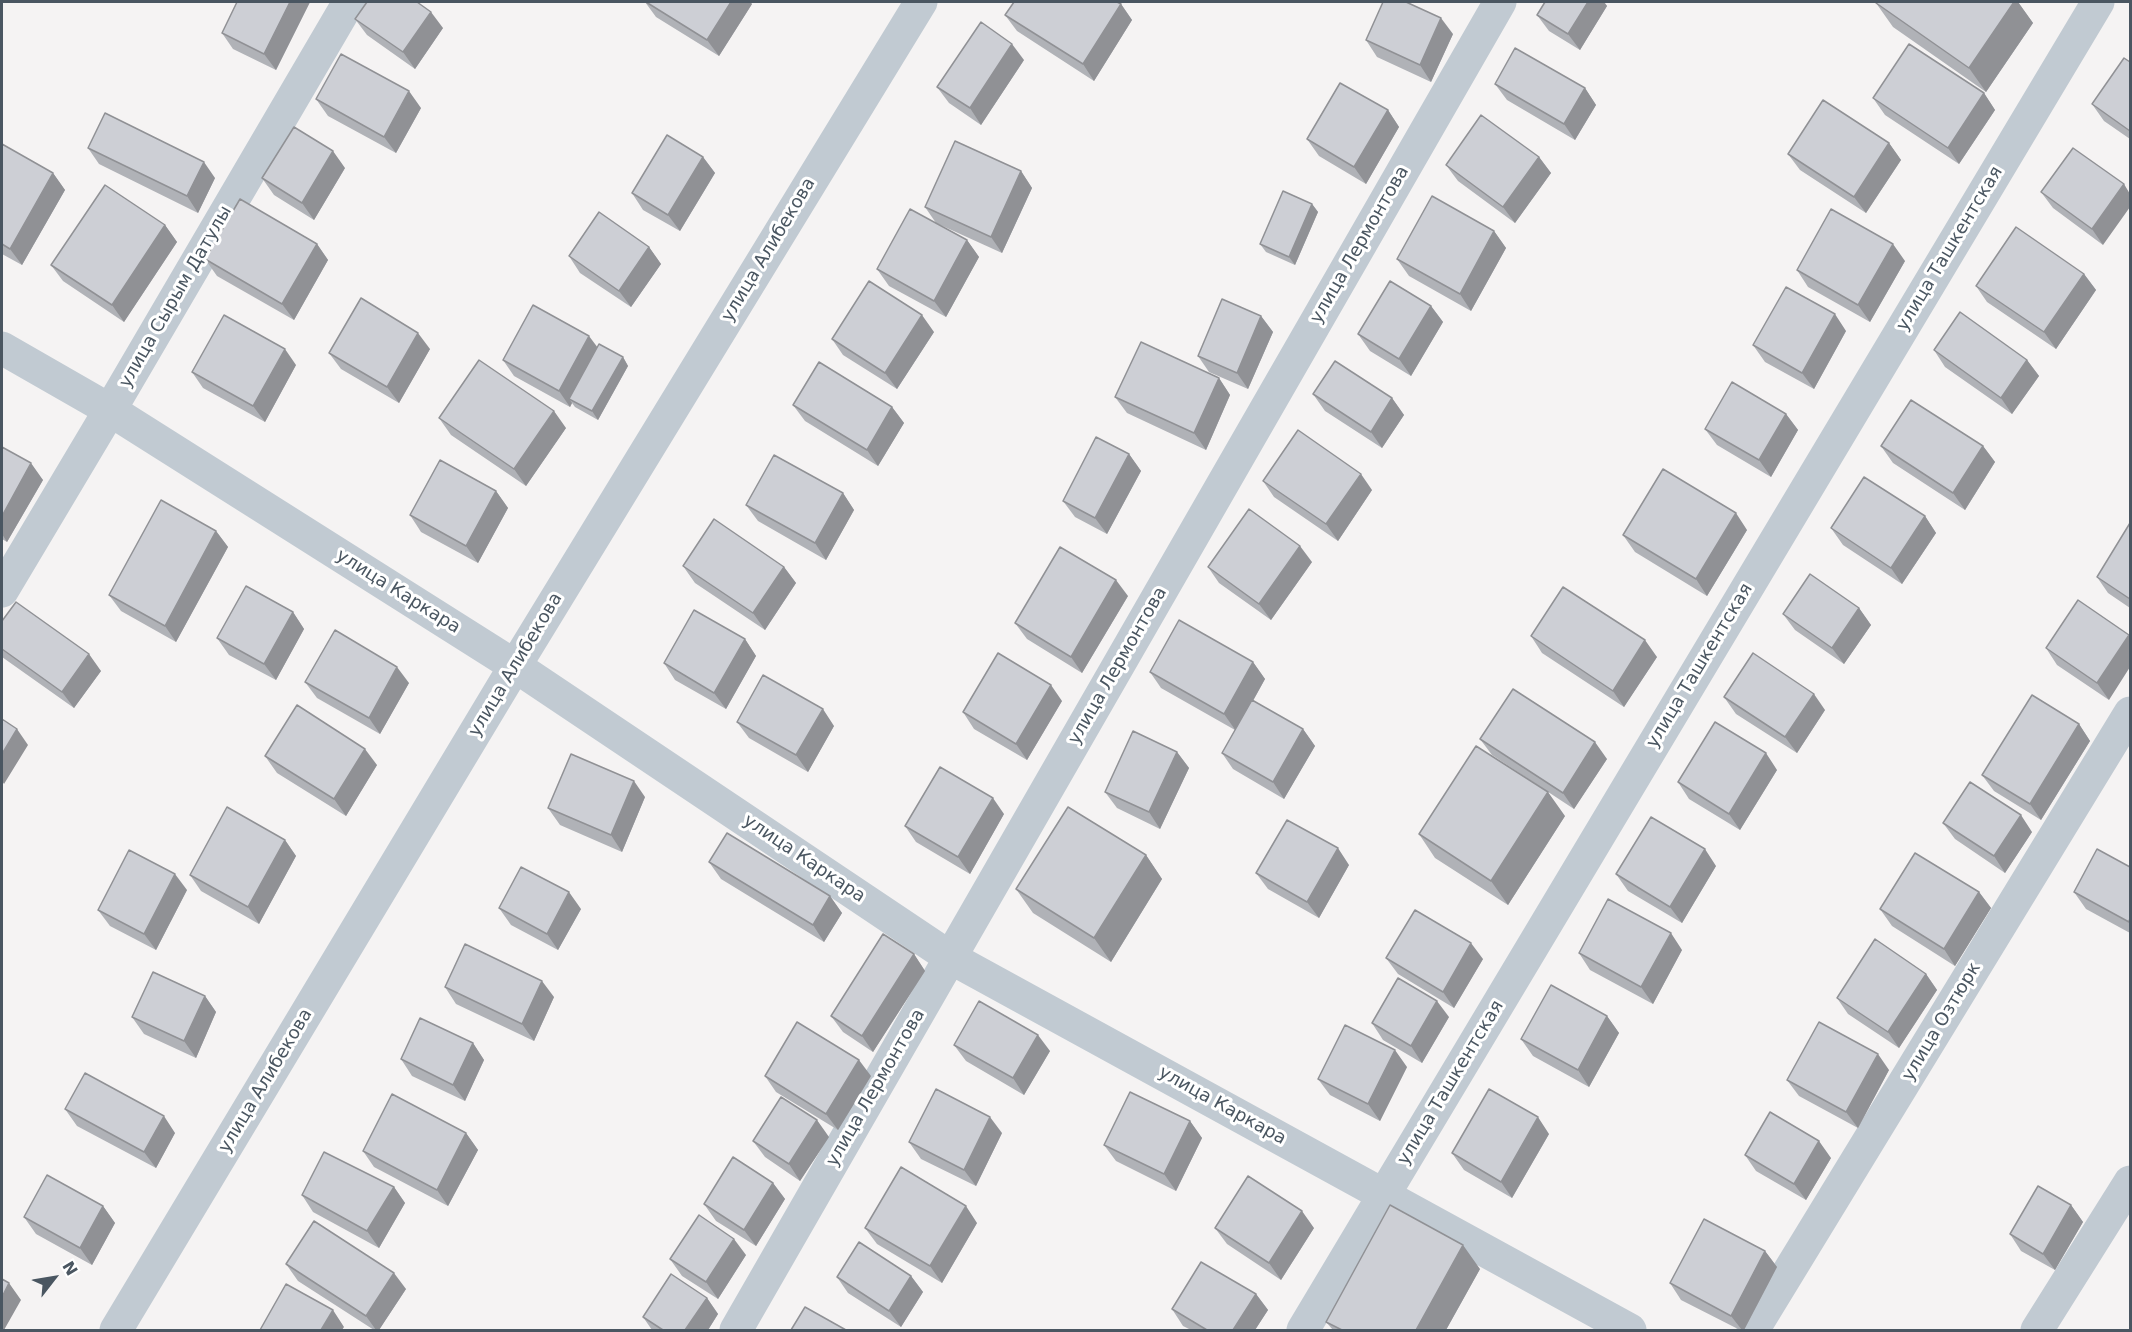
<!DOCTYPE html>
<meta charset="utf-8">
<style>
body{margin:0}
#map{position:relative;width:2132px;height:1332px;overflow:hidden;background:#f5f3f3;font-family:"DejaVu Sans",sans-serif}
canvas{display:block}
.frame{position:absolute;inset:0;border:3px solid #4a5661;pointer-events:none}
.north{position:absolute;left:24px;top:1248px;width:60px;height:60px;-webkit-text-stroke:4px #fff;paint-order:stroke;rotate:59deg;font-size:16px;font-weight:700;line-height:24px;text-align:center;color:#4a5661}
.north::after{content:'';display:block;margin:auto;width:21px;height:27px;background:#4a5661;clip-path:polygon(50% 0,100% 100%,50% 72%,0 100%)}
</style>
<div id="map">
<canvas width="2132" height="1332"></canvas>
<div class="frame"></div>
<div class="north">N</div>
</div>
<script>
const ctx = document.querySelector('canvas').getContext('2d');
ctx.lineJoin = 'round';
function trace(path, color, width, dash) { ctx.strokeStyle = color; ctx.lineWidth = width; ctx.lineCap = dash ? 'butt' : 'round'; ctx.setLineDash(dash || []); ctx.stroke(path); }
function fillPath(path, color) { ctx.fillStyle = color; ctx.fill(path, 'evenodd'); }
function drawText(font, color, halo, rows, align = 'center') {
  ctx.font = font + ' "DejaVu Sans",sans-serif'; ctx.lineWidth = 6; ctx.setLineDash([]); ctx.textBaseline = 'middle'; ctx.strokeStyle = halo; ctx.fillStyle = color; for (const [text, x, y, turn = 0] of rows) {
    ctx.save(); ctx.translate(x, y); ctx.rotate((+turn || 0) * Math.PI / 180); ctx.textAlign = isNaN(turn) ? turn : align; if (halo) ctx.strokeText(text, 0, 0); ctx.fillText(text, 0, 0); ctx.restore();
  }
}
trace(new Path2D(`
 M2,348L110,410L515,666L951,958L1630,1330
 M2,591L110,410L349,2
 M116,1330L515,666L921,2
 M736,1330L1500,2
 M1303,1330L2098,2
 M1753,1330L2130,713
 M2037,1330L2130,1182`), '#c1cad2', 33);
fillPath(new Path2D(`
 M237,2H310L276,70L233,49L222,33Z
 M645,2H750L752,4L719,56L656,17Z
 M1545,2H1604L1607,6L1580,50L1549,31L1537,15Z
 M1877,2H2018L2033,23L1986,92L1893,27L1876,3Z
 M1121,4L1132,20L1094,81L1017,31L1005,15Z
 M355,19L443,28L415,69L367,35Z
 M1453,34L1431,82L1377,57L1366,40Z
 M1024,60L981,125L949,103L937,87Z
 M2130,62V139L2104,121L2092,104Z
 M1495,84L1585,88L1596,105L1575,140L1507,100Z
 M1984,93L1995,110L1959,164L1885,115L1873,98Z
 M316,99L421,108L396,153L328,116Z
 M1388,110L1399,127L1366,184L1319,156L1307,139Z
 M1889,143L1901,160L1866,213L1800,170L1788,154Z
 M2,144L53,173L65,190L22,265L2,254Z
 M88,148L215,178L198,213L99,164Z
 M2073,148L2103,245L2053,208L2041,192Z
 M703,157L715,173L680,231L643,210L632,193Z
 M1539,157L1551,173L1515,223L1458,181L1446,165Z
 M345,168L314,220L274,195L262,178Z
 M1021,171L1032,188L1002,253L936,223L925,207Z
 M1312,204L1318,212L1295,265L1266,252L1260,244Z
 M165,225L177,242L124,322L63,281L51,265Z
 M1494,231L1506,248L1471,311L1409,276L1397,259Z
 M967,240L979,257L946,317L889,286L877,269Z
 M317,244L328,260L294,320L217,276L205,259Z
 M649,247L661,264L631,307L580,273L569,256Z
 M1905,261L1870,322L1808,287L1797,270Z
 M2084,274L2096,290L2056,349L1987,302L1976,286Z
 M1431,306L1443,322L1411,376L1370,351L1358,334Z
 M1261,316L1273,332L1248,389L1209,372L1198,356Z
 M1846,331L1814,389L1765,362L1753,345Z
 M934,332L897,389L843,355L832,339Z
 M597,347L623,357L628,366L598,420L575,407L572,403L570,407L514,376L503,360Z
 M430,349L399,403L341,369L329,353Z
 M1934,350L2027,360L2039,376L2012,414L1945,367Z
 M296,365L265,422L203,388L192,372Z
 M1219,378L1230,395L1206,450L1127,413L1115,397Z
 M1313,394L1392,398L1404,415L1382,448L1325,411Z
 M793,405L892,407L904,423L878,466L805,421Z
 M1786,414L1798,430L1771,477L1717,445L1705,429Z
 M439,418L566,428L526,486L451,435Z
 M1881,446H1983L1995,462L1965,510L1893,463Z
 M2,447L43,480L7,542L2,539Z
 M1129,454L1141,471L1107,534L1075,517L1063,501Z
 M1263,481L1372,490L1338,541L1274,497Z
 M496,491L508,508L478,563L421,532L410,515Z
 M843,493L854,510L826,560L758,521L746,505Z
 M1925,516L1936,533L1902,584L1843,545L1831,528Z
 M2130,523V608L2108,593L2097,577Z
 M1747,530L1707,596L1635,552L1623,535Z
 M216,531L228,547L176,642L121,611L109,595Z
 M1312,562L1271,620L1219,583L1208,567Z
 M683,566L784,567L796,583L765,630L695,583Z
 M1128,596L1082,673L1027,639L1015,623Z
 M2078,600L2109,700L2057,665L2046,648Z
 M1859,608L1871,625L1844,664L1795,630L1783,614Z
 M293,612L304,629L276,680L229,655L217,638Z
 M2,621L101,671L74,708L2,657Z
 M1531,636L1657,657L1624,707L1542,653Z
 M745,639L756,656L726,709L675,680L664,663Z
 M1253,662L1265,679L1253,701L1303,729L1315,746L1284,799L1233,769L1222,753L1235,730L1161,688L1150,672Z
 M305,682L409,683L380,734L317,698Z
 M1724,697L1825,710L1797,753L1736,714Z
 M1062,701L1027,760L974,729L963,712Z
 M737,722L834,726L808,772L749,738Z
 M2079,724L2090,741L2041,820L1994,791L1982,775Z
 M1480,739L1607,759L1574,809L1492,755Z
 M1177,752L1189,768L1160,829L1117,808L1105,792Z
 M265,756L377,765L346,816L277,773Z
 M1777,770L1740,830L1689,799L1678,782Z
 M645,797L622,852L560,825L548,808Z
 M1004,814L970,874L916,842L905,826Z
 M1565,816L1508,905L1435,858L1419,834Z
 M1943,823L2032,832L2005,873L1955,839Z
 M285,840L296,856L259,924L201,891L190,875Z
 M1146,855L1162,879L1111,962L1033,913L1016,889Z
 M709,862L830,896L842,913L824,942L721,879Z
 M1349,865L1319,918L1268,889L1256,873Z
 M1716,866L1682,923L1628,891L1616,874Z
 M2130,867V933L2086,909L2074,892Z
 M187,890L156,950L110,926L98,910Z
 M1979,892L1991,908L1955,966L1892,926L1880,909Z
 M499,908L581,909L558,950L511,925Z
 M1682,950L1653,1004L1590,970L1579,953Z
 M914,954L925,971L873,1052L843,1032L831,1016Z
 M1386,958L1483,959L1454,1008L1398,974Z
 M1926,974L1937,990L1899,1048L1848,1014L1837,998Z
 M445,987L554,997L534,1041L456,1004Z
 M205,996L216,1012L196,1058L144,1034L132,1017Z
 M1607,1016L1619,1033L1589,1087L1533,1056L1521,1039Z
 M1449,1017L1422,1063L1383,1040L1372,1023Z
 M473,1043L484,1060L465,1101L412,1076L401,1059Z
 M954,1045L1050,1051L1024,1095L966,1061Z
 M1407,1067L1380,1121L1330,1095L1318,1079Z
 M1889,1070L1858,1128L1799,1096L1787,1080Z
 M765,1076H871L838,1130L776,1092Z
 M65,1109L175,1133L156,1168L77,1126Z
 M1190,1121L1202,1138L1176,1191L1116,1161L1104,1145Z
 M466,1133L478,1150L448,1206L374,1167L363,1151Z
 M1002,1133L976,1186L921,1159L909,1142Z
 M1549,1134L1512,1198L1464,1170L1452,1153Z
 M829,1137L800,1181L765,1157L753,1141Z
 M1745,1155L1831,1158L1806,1200L1756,1171Z
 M773,1183L785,1199L756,1246L716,1221L704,1204Z
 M394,1187L405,1203L379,1248L313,1212L302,1195Z
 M2071,1205L2083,1222L2055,1270L2021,1251L2010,1234Z
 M103,1206L115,1223L92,1265L36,1234L24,1217Z
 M977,1223L942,1283L877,1244L865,1228Z
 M1215,1228H1314L1281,1280L1227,1244Z
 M1765,1251L1777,1267L1744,1330H1740L1681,1300L1670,1283Z
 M746,1255L718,1299L682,1276L670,1259Z
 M286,1264L406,1289L379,1330H374L298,1281Z
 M1480,1269L1446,1330H1333L1326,1322Z
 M911,1276L923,1292L901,1327L848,1293L837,1277Z
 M1256,1294L1268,1310L1255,1330H1191L1183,1326L1172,1309Z
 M707,1298L718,1314L708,1330H652L643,1317Z`), '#b0b2b7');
fillPath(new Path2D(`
 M290,2H310L276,70L264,54Z
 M731,2H750L752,4L719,56L707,40Z
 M1588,2H1604L1607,6L1580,50L1568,34Z
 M2014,2H2018L2033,23L1986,92L1969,68Z
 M1121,4L1132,20L1094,81L1083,64Z
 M431,12L443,28L415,69L403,52Z
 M1441,18L1453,34L1431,82L1420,65Z
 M1012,44L1024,60L981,125L970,108Z
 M1585,88L1596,105L1575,140L1564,124Z
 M409,91L421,108L396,153L384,137Z
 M1984,93L1995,110L1959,164L1948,148Z
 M1388,110L1399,127L1366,184L1354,167Z
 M1889,143L1901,160L1866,213L1854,197Z
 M333,151L345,168L314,220L302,203Z
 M703,157L715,173L680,231L668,215Z
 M1539,157L1551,173L1515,223L1503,207Z
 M204,162L215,178L198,213L187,196Z
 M1021,171L1032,188L1002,253L991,237Z
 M53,173L65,190L22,265L10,249Z
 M2124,184L2130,194V207L2103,245L2092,229Z
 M1312,204L1318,212L1295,265L1289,257Z
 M165,225L177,242L124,322L112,305Z
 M1494,231L1506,248L1471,311L1460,294Z
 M967,240L979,257L946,317L934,301Z
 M317,244L328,260L294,320L282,304Z
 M1893,244L1905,261L1870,322L1858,305Z
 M649,247L661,264L631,307L619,291Z
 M2084,274L2096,290L2056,349L2044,332Z
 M1431,306L1443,322L1411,376L1399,359Z
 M1835,314L1846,331L1814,389L1802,373Z
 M922,315L934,332L897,389L885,373Z
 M1261,316L1273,332L1248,389L1237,373Z
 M418,333L430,349L399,403L387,387Z
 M589,336L601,352L569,399L572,403L570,407L559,391Z
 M285,349L296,365L265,422L253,406Z
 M623,357L628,366L598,420L592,411Z
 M2027,360L2039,376L2012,414L2001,398Z
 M1219,378L1230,395L1206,450L1194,433Z
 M1392,398L1404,415L1382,448L1371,432Z
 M892,407L904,423L878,466L867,450Z
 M554,411L566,428L526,486L514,469Z
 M1786,414L1798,430L1771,477L1759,460Z
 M1983,446L1995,462L1965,510L1953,493Z
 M1129,454L1141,471L1107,534L1095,518Z
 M31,463L43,480L7,542L2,534V516Z
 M1361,474L1372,490L1338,541L1326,524Z
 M496,491L508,508L478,563L466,546Z
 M843,493L854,510L826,560L815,543Z
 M1736,513L1747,530L1707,596L1696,579Z
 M1925,516L1936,533L1902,584L1891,568Z
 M216,531L228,547L176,642L165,626Z
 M1300,546L1312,562L1271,620L1259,604Z
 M784,567L796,583L765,630L753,613Z
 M1116,580L1128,596L1082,673L1071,657Z
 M1859,608L1871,625L1844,664L1832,648Z
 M293,612L304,629L276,680L264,664Z
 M2129,635L2130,637V667L2109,700L2097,683Z
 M745,639L756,656L726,709L714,693Z
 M1645,640L1657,657L1624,707L1613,691Z
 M89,654L101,671L74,708L62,692Z
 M1253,662L1265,679L1236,731L1224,714Z
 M397,667L409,683L380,734L369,718Z
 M1051,685L1062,701L1027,760L1016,744Z
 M1814,694L1825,710L1797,753L1785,737Z
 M823,709L834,726L808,772L796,755Z
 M2079,724L2090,741L2041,820L2030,804Z
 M17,729L28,745L4,784L2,781V754Z
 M1303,729L1315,746L1284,799L1273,782Z
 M1595,742L1607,759L1574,809L1563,793Z
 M365,749L377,765L346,816L334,799Z
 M1177,752L1189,768L1160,829L1149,812Z
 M1766,753L1777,770L1740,830L1729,814Z
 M634,781L645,797L622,852L611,835Z
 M1548,792L1565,816L1508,905L1491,881Z
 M993,798L1004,814L970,874L958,857Z
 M2021,815L2032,832L2005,873L1994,856Z
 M285,840L296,856L259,924L248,907Z
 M1338,848L1349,865L1319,918L1307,902Z
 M1705,849L1716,866L1682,923L1670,907Z
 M1146,855L1162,879L1111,962L1094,938Z
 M175,874L187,890L156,950L144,934Z
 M569,892L581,909L558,950L547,934Z
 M1979,892L1991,908L1955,966L1944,949Z
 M830,896L842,913L824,942L813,925Z
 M1671,933L1682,950L1653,1004L1641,987Z
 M1471,943L1483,959L1454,1008L1443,992Z
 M914,954L925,971L873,1052L862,1036Z
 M1926,974L1937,990L1899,1048L1888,1032Z
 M542,981L554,997L534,1041L522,1024Z
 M205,996L216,1012L196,1058L184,1041Z
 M1437,1001L1449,1017L1422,1063L1411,1046Z
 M1607,1016L1619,1033L1589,1087L1578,1070Z
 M1038,1035L1050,1051L1024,1095L1013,1078Z
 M473,1043L484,1060L465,1101L453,1085Z
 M1395,1050L1407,1067L1380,1121L1368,1104Z
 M1878,1054L1889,1070L1858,1128L1846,1112Z
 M859,1060L871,1076L838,1130L826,1114Z
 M164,1116L175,1133L156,1168L144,1152Z
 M990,1117L1002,1133L976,1186L964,1170Z
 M1538,1117L1549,1134L1512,1198L1501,1182Z
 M817,1120L829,1137L800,1181L789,1164Z
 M1190,1121L1202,1138L1176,1191L1164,1174Z
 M466,1133L478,1150L448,1206L437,1190Z
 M1819,1141L1831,1158L1806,1200L1794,1184Z
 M773,1183L785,1199L756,1246L744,1230Z
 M394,1187L405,1203L379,1248L367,1231Z
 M2071,1205L2083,1222L2055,1270L2043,1254Z
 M103,1206L115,1223L92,1265L80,1248Z
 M966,1206L977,1223L942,1283L930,1266Z
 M1302,1211L1314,1228L1281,1280L1269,1263Z
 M734,1239L746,1255L718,1299L706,1282Z
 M1463,1245L1480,1269L1446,1330H1416Z
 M1765,1251L1777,1267L1744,1330H1742L1731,1316Z
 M394,1273L406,1289L379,1330H376L366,1316Z
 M911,1276L923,1292L901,1327L889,1311Z
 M9,1283L21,1300L4,1330H2V1297Z
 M1256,1294L1268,1310L1255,1330H1233Z
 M707,1298L718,1314L708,1330H685Z
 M333,1310L344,1327L342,1330H321Z`), '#909195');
const building = new Path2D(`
 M237,2H290L264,54L222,33Z
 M367,2H417L431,12L403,52L355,19Z
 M646,2H731L707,40Z
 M1014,2H1117L1121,4L1083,64L1005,15Z
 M1383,2H1406L1441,18L1420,65L1366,40Z
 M1545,2H1588L1568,34L1537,15Z
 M1877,2H2014L1969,68L1876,3Z
 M981,22L1012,44L970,108L937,87Z
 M1909,44L1984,93L1948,148L1873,98Z
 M1515,48L1585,88L1564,124L1495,84Z
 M341,54L409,91L384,137L316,99Z
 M2124,58L2130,62V131L2092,104Z
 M1340,83L1388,110L1354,167L1307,139Z
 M1823,100L1889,143L1854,197L1788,154Z
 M105,113L204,162L187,196L88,148Z
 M1481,115L1539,157L1503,207L1446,165Z
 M294,127L333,151L302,203L262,178Z
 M667,135L703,157L668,215L632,193Z
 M955,141L1021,171L991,237L925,207Z
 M2,144L53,173L10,249L2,244Z
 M2073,148L2124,184L2092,229L2041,192Z
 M105,185L165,225L112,305L51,265Z
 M1283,191L1312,204L1289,257L1260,244Z
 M1432,196L1494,231L1460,294L1397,259Z
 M240,199L317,244L282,304L205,259Z
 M910,209L967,240L934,301L877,269Z
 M1831,209L1893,244L1858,305L1797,270Z
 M599,212L649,247L619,291L569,256Z
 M2016,227L2084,274L2044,332L1976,286Z
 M869,281L922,315L885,373L832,339Z
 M1390,281L1431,306L1399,359L1358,334Z
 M1786,287L1835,314L1802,373L1753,345Z
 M361,298L418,333L387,387L329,353Z
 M1222,299L1261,316L1237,373L1198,356Z
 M533,305L589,336L559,391L503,360Z
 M1960,312L2027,360L2001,398L1934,350Z
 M224,315L285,349L253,406L192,372Z
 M1141,342L1219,378L1194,433L1115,397Z
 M599,344L623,357L592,411L569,399Z
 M479,360L554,411L514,469L439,418Z
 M1335,361L1392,398L1371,432L1313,394Z
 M819,362L892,407L867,450L793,405Z
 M1732,382L1786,414L1759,460L1705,429Z
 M1911,400L1983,446L1953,493L1881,446Z
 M1298,430L1361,474L1326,524L1263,481Z
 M1096,437L1129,454L1095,518L1063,501Z
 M2,447L31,463L2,516Z
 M774,455L843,493L815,543L746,505Z
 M440,460L496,491L466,546L410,515Z
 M1663,469L1736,513L1696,579L1623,535Z
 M1864,477L1925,516L1891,568L1831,528Z
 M161,500L216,531L165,626L109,595Z
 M1249,509L1300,546L1259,604L1208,567Z
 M714,519L784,567L753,613L683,566Z
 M2130,523V599L2097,577Z
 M1060,547L1116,580L1071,657L1015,623Z
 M1810,574L1859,608L1832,648L1783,614Z
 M246,586L293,612L264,664L217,638Z
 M1563,587L1645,640L1613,691L1531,636Z
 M2078,600L2129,635L2097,683L2046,648Z
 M16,602L89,654L62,692L2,649V621Z
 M694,610L745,639L714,693L664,663Z
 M1179,620L1253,662L1224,714L1150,672Z
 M335,630L397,667L369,718L305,682Z
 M998,653L1051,685L1016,744L963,712Z
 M1753,653L1814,694L1785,737L1724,697Z
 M763,675L823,709L796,755L737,722Z
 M1513,689L1595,742L1563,793L1480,739Z
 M2032,695L2079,724L2030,804L1982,775Z
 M1252,700L1303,729L1273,782L1222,753Z
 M297,705L365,749L334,799L265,756Z
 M2,719L17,729L2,754Z
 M1715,722L1766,753L1729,814L1678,782Z
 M1133,731L1177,752L1149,812L1105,792Z
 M1476,746L1548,792L1491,881L1419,834Z
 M571,754L634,781L611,835L548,808Z
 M940,767L993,798L958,857L905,826Z
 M1970,782L2021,815L1994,856L1943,823Z
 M227,807L285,840L248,907L190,875Z
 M1068,807L1146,855L1094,938L1016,889Z
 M1651,817L1705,849L1670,907L1616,874Z
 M1287,820L1338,848L1307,902L1256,873Z
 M727,833L830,896L813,925L709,862Z
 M2097,849L2130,867V918L2129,922L2074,892Z
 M129,850L175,874L144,934L98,910Z
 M1915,853L1979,892L1944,949L1880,909Z
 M521,867L569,892L547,934L499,908Z
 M1608,899L1671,933L1641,987L1579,953Z
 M1415,910L1471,943L1443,992L1386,958Z
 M883,934L914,954L862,1036L831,1016Z
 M1875,939L1926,974L1888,1032L1837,998Z
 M465,944L542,981L522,1024L445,987Z
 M153,972L205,996L184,1041L132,1017Z
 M1398,978L1437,1001L1411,1046L1372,1023Z
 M1551,985L1607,1016L1578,1070L1521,1039Z
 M979,1001L1038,1035L1013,1078L954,1045Z
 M420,1018L473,1043L453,1085L401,1059Z
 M797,1022L859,1060L826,1114L765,1076Z
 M1819,1022L1878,1054L1846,1112L1787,1080Z
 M1345,1025L1395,1050L1368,1104L1318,1079Z
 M85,1073L164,1116L144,1152L65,1109Z
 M936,1089L990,1117L964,1170L909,1142Z
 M1489,1089L1538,1117L1501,1182L1452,1153Z
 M1130,1092L1190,1121L1164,1174L1104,1145Z
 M392,1094L466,1133L437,1190L363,1151Z
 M781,1097L817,1120L789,1164L753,1141Z
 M1770,1112L1819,1141L1794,1184L1745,1155Z
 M324,1152L394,1187L367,1231L302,1195Z
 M733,1157L773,1183L744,1230L704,1204Z
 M901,1167L966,1206L930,1266L865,1228Z
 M47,1175L103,1206L80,1248L24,1217Z
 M1248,1176L1302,1211L1269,1263L1215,1228Z
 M2038,1186L2071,1205L2043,1254L2010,1234Z
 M1390,1205L1463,1245L1416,1330H1342L1326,1322Z
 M699,1215L734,1239L706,1282L670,1259Z
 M1704,1219L1765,1251L1731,1316L1670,1283Z
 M314,1221L394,1273L366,1316L286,1264Z
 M859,1242L911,1276L889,1311L837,1277Z
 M1201,1262L1256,1294L1233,1330H1207L1172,1309Z
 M671,1274L707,1298L685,1330H663L643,1317Z
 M2,1279L9,1283L2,1297Z
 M286,1284L333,1310L321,1330H260Z
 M805,1307L846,1330H791Z`);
fillPath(building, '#cdcfd5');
trace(building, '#909195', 1.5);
drawText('18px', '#4a5661', '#fff', [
 ["улица Лермонтова",1360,245,-60],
 ["улица Ташкентская",1950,249,-59],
 ["улица Алибекова",769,250,-59],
 ["улица Сырым Датулы",176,297,-60],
 ["улица Каркара",398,592,32],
 ["улица Алибекова",516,665,-59],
 ["улица Лермонтова",1118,666,-60],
 ["улица Ташкентская",1700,666,-59],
 ["улица Каркара",804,859,34],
 ["улица Озтюрк",1942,1022,-59],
 ["улица Алибекова",266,1081,-59],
 ["улица Ташкентская",1451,1083,-59],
 ["улица Лермонтова",876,1088,-60],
 ["улица Каркара",1222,1106,29]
]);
</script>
